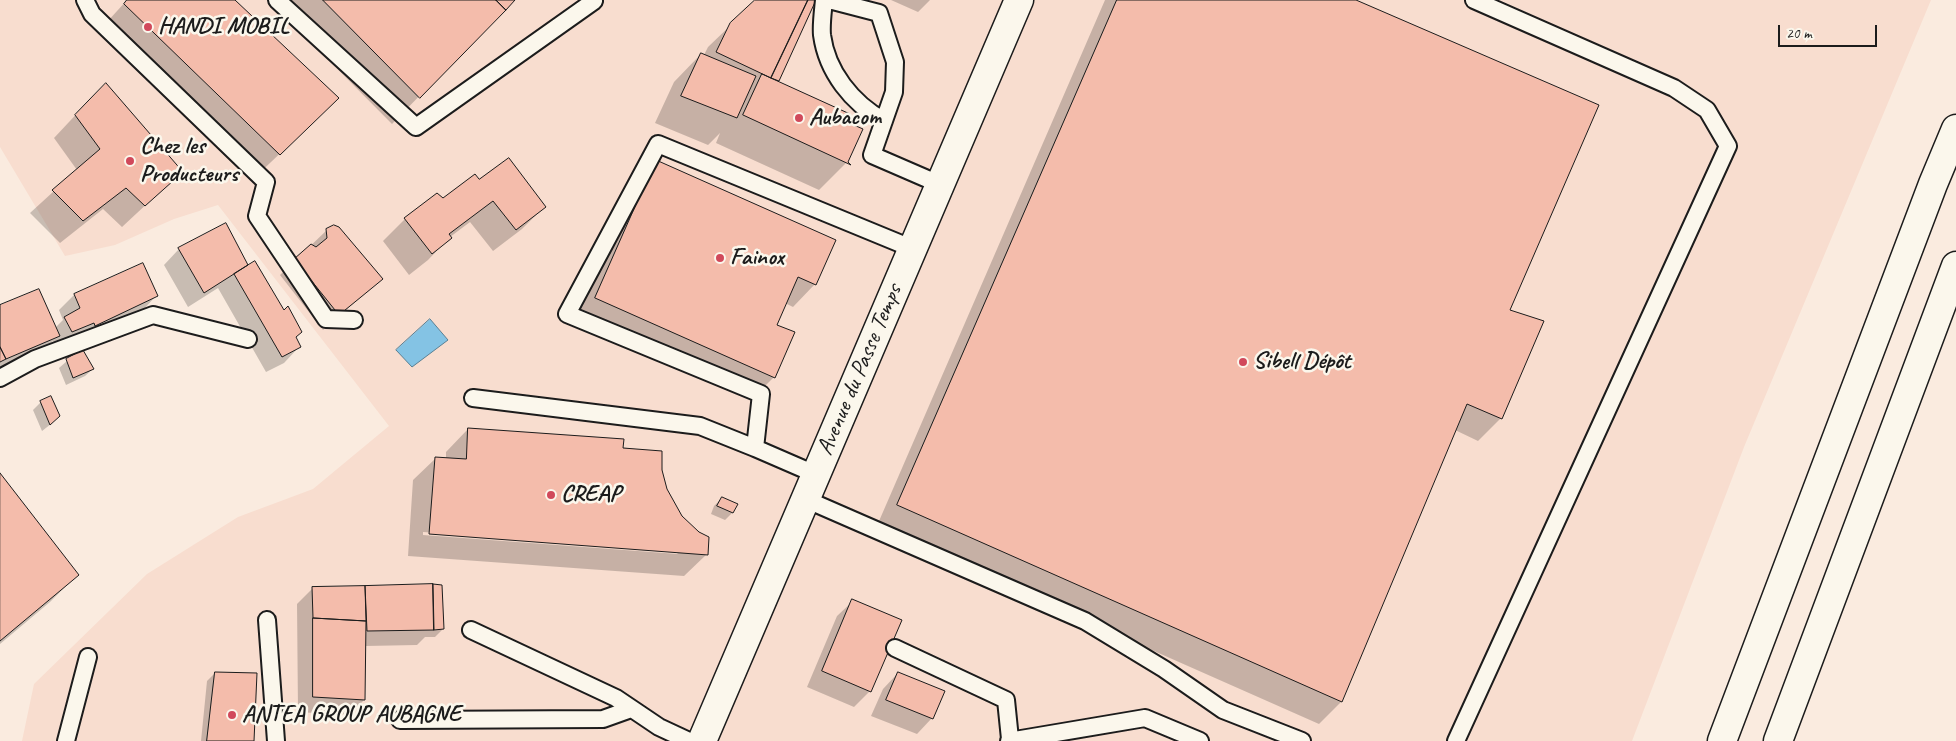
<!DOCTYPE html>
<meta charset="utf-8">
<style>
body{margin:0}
#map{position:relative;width:1956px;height:741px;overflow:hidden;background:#faebdf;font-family:Caveat,sans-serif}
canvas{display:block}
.scale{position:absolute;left:1778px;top:25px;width:99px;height:22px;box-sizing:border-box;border:2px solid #1c1c1c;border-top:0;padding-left:6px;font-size:15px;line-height:18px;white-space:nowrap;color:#1c1c1c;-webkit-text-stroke:4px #fbf7ec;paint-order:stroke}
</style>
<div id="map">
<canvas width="1956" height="741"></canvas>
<div class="scale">20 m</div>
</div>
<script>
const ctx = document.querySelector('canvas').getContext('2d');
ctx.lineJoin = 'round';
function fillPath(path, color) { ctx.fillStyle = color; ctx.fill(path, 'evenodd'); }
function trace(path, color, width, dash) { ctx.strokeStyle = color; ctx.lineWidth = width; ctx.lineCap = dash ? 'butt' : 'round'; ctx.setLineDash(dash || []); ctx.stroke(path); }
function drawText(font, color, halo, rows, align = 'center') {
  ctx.font = font + ' Caveat,sans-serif'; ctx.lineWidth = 5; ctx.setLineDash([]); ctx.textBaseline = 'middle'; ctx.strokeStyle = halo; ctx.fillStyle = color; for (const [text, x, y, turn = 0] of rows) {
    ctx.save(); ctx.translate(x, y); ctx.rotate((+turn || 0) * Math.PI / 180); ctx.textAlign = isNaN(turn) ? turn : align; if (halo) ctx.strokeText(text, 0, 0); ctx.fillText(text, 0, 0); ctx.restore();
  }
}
fillPath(new Path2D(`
 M0,0H1931L1744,447L1632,741H22L34,684L147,574L238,517L313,489L389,426L218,205L174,219L115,245L65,256L0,147Z`), '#f8ddcf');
const water = new Path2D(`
 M430,319L448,340L412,367L396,350Z`);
fillPath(water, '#84c3e4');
trace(water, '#5a8094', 1);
fillPath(new Path2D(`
 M127,0H233L310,125L251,181L98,32Z
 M269,0H513L392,124Z
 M757,0H815L777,82L846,163L819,190L716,143L720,133L708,145L655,123L674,82L701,54L704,55L708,47Z
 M891,0H930L918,12Z
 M1105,0H1353L1508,311L1542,321L1500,419L1478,441L1455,430L1341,702L1319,724L876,528Z
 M84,106L181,172L122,227L103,209L60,243L30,213L77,170L54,138Z
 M656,162L815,284L793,307L785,303L775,326L774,377L752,399L573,320L634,184Z
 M479,181L544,207L522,229L493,251L470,222L450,237L428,260L409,275L383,241L405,219L437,194L443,199Z
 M226,224L248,267L299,347L284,363L266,372L218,288L188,307L164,265L179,249Z
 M327,230L381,279L323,330L280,275Z
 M74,295L156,296L141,312L56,347L53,341L43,351L0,370V307L55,328L63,320L59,310Z
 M67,361L93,369L85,376L66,385L59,368Z
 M41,402L51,424L42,431L33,410Z
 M468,429L661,452L663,481L671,502L707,554L684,576L408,556L413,480L436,458L446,459V452ZM423,532L675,551L678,554L423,535Z
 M0,475L77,575L50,602L0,644Z
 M722,498L732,513L725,520L711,514L714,506Z
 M433,585L443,629L435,637H425L417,645L366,646L364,700L349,715L298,712L297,604L313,588Z
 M853,601L870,691L854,707L807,687L837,616Z
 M215,673L252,741H201L207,681Z
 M898,673L932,718L917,734L871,716L883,689Z`), '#0003');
const building = new Path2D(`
 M127,0H235L339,98L280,155L124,4Z
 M323,0H496L506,10L420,98Z
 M496,0H515L506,10Z
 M755,0H808L771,78L716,52L730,23Z
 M808,0H816L779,81L771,78Z
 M1117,0H1356L1599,105L1510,310L1544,321L1502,419L1467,404L1342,702L897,505Z
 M701,53L756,76L737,118L681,96Z
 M762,74L850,114L847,122L863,129L848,162L851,165L743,115Z
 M106,83L183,172L145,206L126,188L83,221L52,190L100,149L75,115Z
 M509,158L546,207L516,230L493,201L449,234L452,238L432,254L404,218L437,193L443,198L475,174L479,179Z
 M656,160L836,240L816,285L798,277L777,325L795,332L775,378L595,298Z
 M226,223L248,265L204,293L178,248Z
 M334,225L339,227L383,279L339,315L294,259L311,244L316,247L327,238L326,229Z
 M255,261L284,310L288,306L302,332L296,337L301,347L282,357L234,274Z
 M143,263L158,296L95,326L94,323L72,332L64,317L80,308L74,294Z
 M39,289L60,336L6,359L0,347V305Z
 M0,347L6,359L0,362Z
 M83,350L94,369L73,378L66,359Z
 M51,396L60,416L50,425L40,401Z
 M468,428L624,439L623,448L662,451V470L667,489L682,516L699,532L709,537L708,555L429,534L435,457L466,459Z
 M0,473L79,575L0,641Z
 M722,497L738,504L733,513L717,506Z
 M433,584L434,630L367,631L365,586Z
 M433,584L442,585L444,629L434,630Z
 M365,586L366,621L313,618L312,587Z
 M852,599L902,620L871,692L822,671Z
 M313,618L366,621L365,700L313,697Z
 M215,672L257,673L254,741H207Z
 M898,672L945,691L933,719L886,700Z`);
fillPath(building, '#f4bcab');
trace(building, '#1c1c1c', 1);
const lane = new Path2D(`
 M85,0L92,14L266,182L257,216L326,319L354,320
 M277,0L416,127L594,1
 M824,0C823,11 821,24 822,35C827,72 852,103 884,121
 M829,0L879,13L895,62L894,92L872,155L939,184
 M0,378L35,359L153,315L248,339
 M473,398L700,426L755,448
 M815,474L755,448L761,394L567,314L658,144L911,248
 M805,499L1085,621L1164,669L1223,710L1302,741
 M267,620L276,741
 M471,630L616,698L659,727L689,741
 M895,648L1006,700L1010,739
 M400,720L603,719L631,709
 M66,741L88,657
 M1009,741L1145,718L1200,741
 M1456,741L1728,146L1707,110L1674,88L1474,0`);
const street = new Path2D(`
 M702,741L1019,0`);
const highway = new Path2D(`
 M1722,741L1933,184L1956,129
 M1778,741L1956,266`);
trace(lane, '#1c1c1c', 20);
trace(street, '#1c1c1c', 31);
trace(highway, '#1c1c1c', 31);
trace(lane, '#fbf7ec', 16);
trace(street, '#fbf7ec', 28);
trace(highway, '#fbf7ec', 28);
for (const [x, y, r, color] of [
 [148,27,5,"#d1495b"],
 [799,118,5,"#d1495b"],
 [130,161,5,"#d1495b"],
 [720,258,5,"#d1495b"],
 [1243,362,5,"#d1495b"],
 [551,495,5,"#d1495b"],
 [232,715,5,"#d1495b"]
]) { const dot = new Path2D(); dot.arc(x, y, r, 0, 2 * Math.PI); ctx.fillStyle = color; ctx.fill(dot); trace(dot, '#fbf7ec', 2); }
drawText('bold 24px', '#1c1c1c', '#fbf7ec', [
 ["HANDI MOBIL",158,27],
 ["Aubacom",809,118],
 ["Chez les",140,147],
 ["Producteurs",140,175],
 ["Fainox",730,258],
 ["Sibell Dépôt",1253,362],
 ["CREAP",561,495],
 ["ANTEA GROUP AUBAGNE",242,715]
], 'left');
drawText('24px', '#1c1c1c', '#fbf7ec', [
 ["Avenue du Passe Temps",860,370,-67]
]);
</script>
